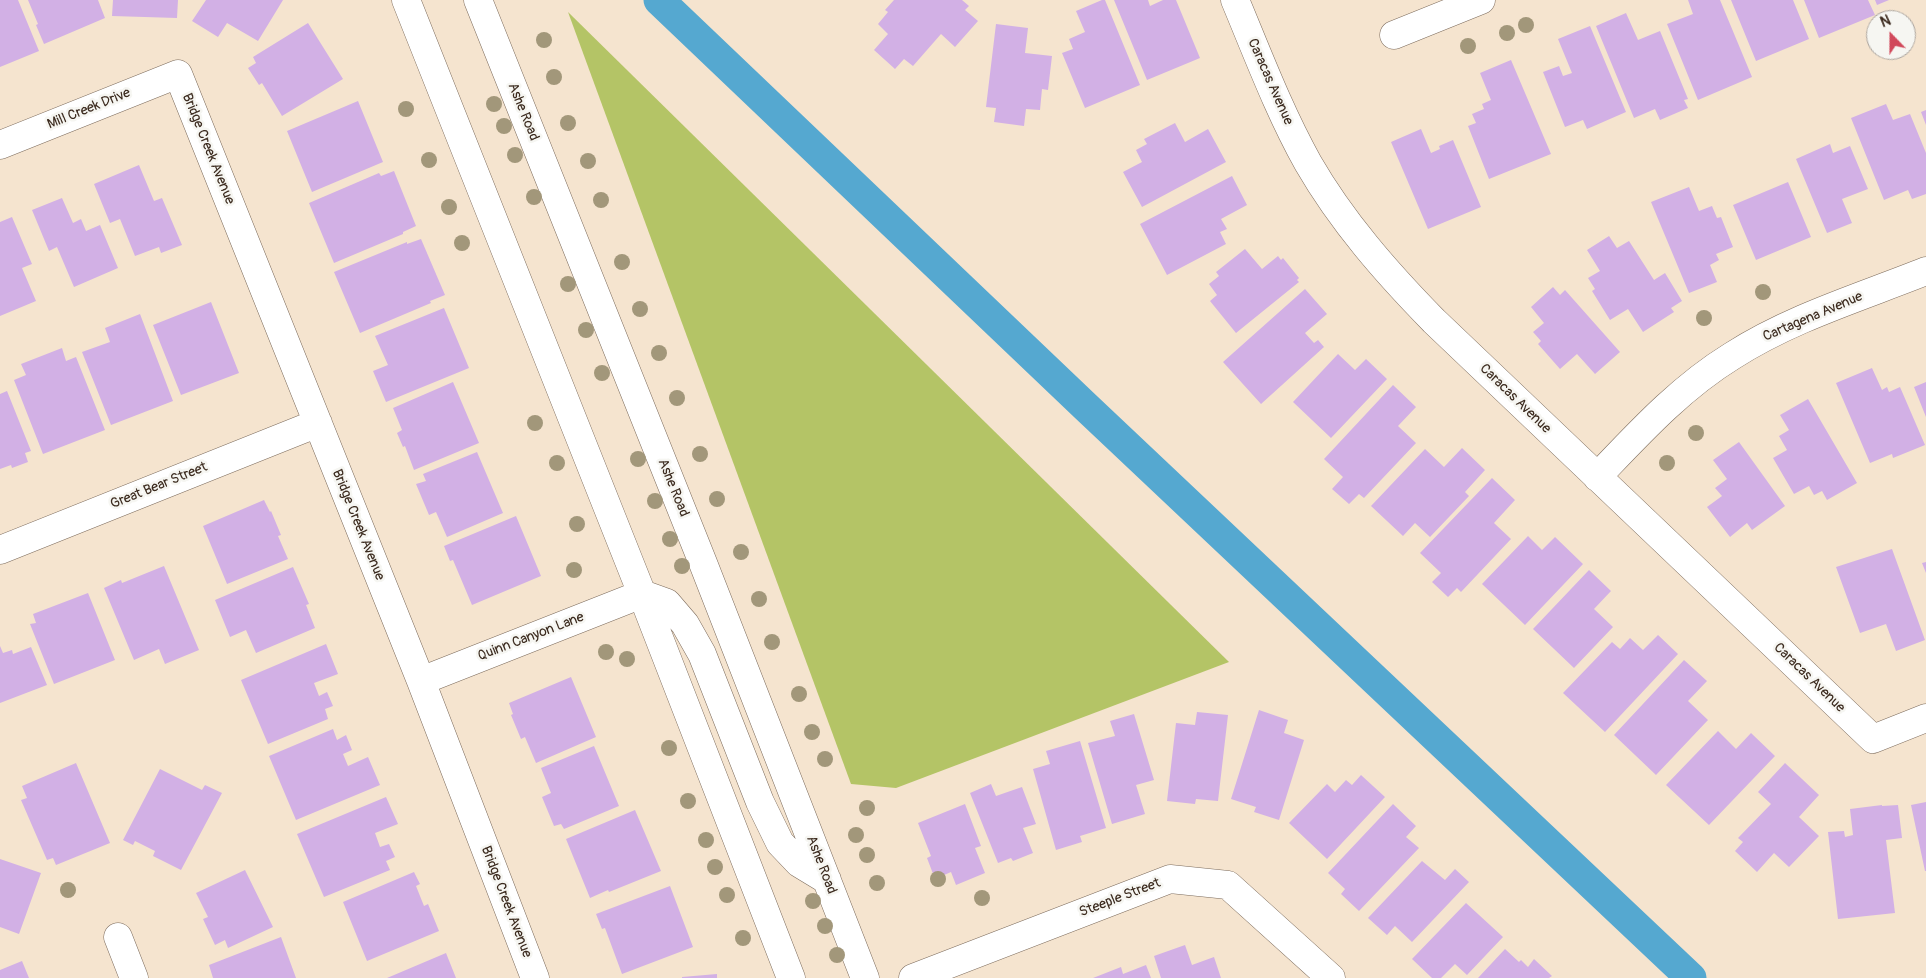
<!DOCTYPE html>
<style>
body{margin:0}
#map{position:relative;width:1926px;height:978px;overflow:hidden;background:#f5e4cf;font-family:Pangolin,sans-serif}
canvas{display:block}
.north{position:absolute;left:1866px;top:10px;width:50px;height:50px;box-sizing:border-box;background:#f6f6f2;border:1px solid #aba49d;border-radius:50%;rotate:338deg;font-size:14px;font-weight:700;line-height:20px;text-align:center;color:#3b2a1e}
.north::after{content:'';display:block;margin:auto;width:18px;height:22px;background:#d1495b;clip-path:polygon(50% 0,100% 100%,50% 72%,0 100%)}
</style>
<div id="map">
<canvas width="1926" height="978"></canvas>
<div class="north">N</div>
</div>
<script>
const ctx = document.querySelector('canvas').getContext('2d');
ctx.lineJoin = 'round';
function fillPath(path, color) { ctx.fillStyle = color; ctx.fill(path, 'evenodd'); }
function trace(path, color, width, dash) { ctx.strokeStyle = color; ctx.lineWidth = width; ctx.lineCap = dash ? 'butt' : 'round'; ctx.setLineDash(dash || []); ctx.stroke(path); }
function drawText(font, color, halo, rows, align = 'center') {
  ctx.font = font + ' Pangolin,sans-serif'; ctx.lineWidth = 5; ctx.setLineDash([]); ctx.textBaseline = 'middle'; ctx.strokeStyle = halo; ctx.fillStyle = color; for (const [text, x, y, turn = 0] of rows) {
    ctx.save(); ctx.translate(x, y); ctx.rotate((+turn || 0) * Math.PI / 180); ctx.textAlign = isNaN(turn) ? turn : align; if (halo) ctx.strokeText(text, 0, 0); ctx.fillText(text, 0, 0); ctx.restore();
  }
}
fillPath(new Path2D(`
 M568,12L1229,662L896,788L851,784Z`), '#b4c466');
trace(new Path2D(`
 M659,0L1086,407L1691,978`), '#55a8d0', 31);
fillPath(new Path2D(`
 M0,0H18L39,51L0,67Z
 M28,0H98L105,18L44,44L36,25L38,24Z
 M113,0H178L177,18L112,16Z
 M206,0H283L258,41L227,23L218,37L192,21Z
 M894,0H962L969,6L965,10L978,21L955,47L941,34L913,66L904,59L895,69L874,50L888,34L878,24L888,12L885,10Z
 M1102,0H1105L1140,85L1085,108L1062,53L1073,49L1069,39L1085,32L1076,11Z
 M1114,0H1148L1150,6L1163,0H1176L1200,58L1147,80Z
 M1688,0H1720L1752,77L1698,100L1667,24L1693,14Z
 M1731,0H1793L1809,39L1756,61Z
 M1804,0H1868L1875,15L1819,38Z
 M1875,0H1889L1877,5Z
 M1626,13L1638,40L1660,31L1688,99L1684,100L1688,108L1660,120L1655,109L1634,118L1596,26Z
 M308,23L343,79L282,116L262,83L259,85L248,68L256,63L253,57Z
 M996,24L1028,28L1025,53L1052,56L1048,90L1042,89L1040,110L1026,109L1024,126L994,122L996,108L986,107Z
 M1590,26L1626,112L1587,129L1583,120L1565,127L1543,72L1559,66L1563,76L1572,73L1558,39Z
 M1511,60L1551,154L1489,179L1468,126L1476,123L1472,114L1484,109L1482,104L1491,100L1480,73Z
 M358,101L383,162L312,192L287,131Z
 M1886,104L1893,120L1910,114L1926,153V194L1912,199L1908,190L1884,200L1851,118Z
 M1926,110V125L1921,112Z
 M1175,123L1185,142L1208,129L1226,162L1142,207L1123,172L1142,162L1136,150L1147,144L1144,139Z
 M1421,129L1431,153L1440,149L1439,146L1453,140L1481,207L1428,229L1391,142Z
 M1830,144L1833,153L1850,146L1868,189L1842,199L1852,223L1827,233L1796,159Z
 M139,165L154,201L162,198L182,245L161,253L159,247L135,256L120,219L110,223L94,184Z
 M394,171L416,226L403,232V234L334,263L309,203L379,173L381,176Z
 M1232,176L1247,205L1221,219L1227,229L1220,232L1226,244L1167,275L1140,224Z
 M1788,182L1811,237L1756,260L1733,205Z
 M1689,187L1699,211L1712,206L1717,218L1721,217L1733,247L1716,254L1719,260L1710,265L1717,282L1689,293L1651,202Z
 M62,198L73,223L81,219L86,231L100,225L118,268L74,287L57,247L49,251L32,210Z
 M12,217L32,264L22,268L36,301L0,316V222Z
 M1609,236L1617,248L1629,241L1654,280L1665,273L1682,301L1671,308L1674,312L1643,332L1628,309L1610,320L1592,291L1595,289L1588,278L1600,271L1587,250Z
 M421,239L445,295L430,301L431,303L360,333L334,272L407,242V244Z
 M1245,249L1262,269L1278,256L1281,260L1283,258L1299,278L1297,280L1299,282L1236,333L1210,301L1217,295L1209,284L1219,276L1216,272Z
 M1553,287L1560,295L1565,290L1620,352L1595,374L1577,354L1560,369L1538,344L1541,341L1533,332L1544,323L1531,307Z
 M1305,289L1327,314L1305,333L1314,343L1318,340L1324,347L1261,404L1223,362Z
 M211,302L239,373L181,395L153,325Z
 M444,308L469,368L386,402L373,371L388,365L375,336Z
 M140,314L173,401L111,425L82,352L110,342L105,328Z
 M62,348L66,361L76,357L105,430L43,454L14,380L26,375L21,364Z
 M1338,354L1355,370L1366,359L1387,379L1331,438L1293,402Z
 M1872,368L1882,390L1887,387L1889,392L1900,387L1925,445L1893,458L1892,454L1870,463L1836,383Z
 M453,382L479,443L414,470L405,446L403,447L397,433L402,430L393,408Z
 M1926,382V417L1914,387Z
 M1393,385L1416,407L1398,426L1416,443L1364,498L1359,494L1349,504L1332,489L1343,477L1324,459Z
 M7,391L31,451L25,453L28,462L12,468L11,465L0,469V394Z
 M1808,399L1857,483L1827,500L1822,491L1814,495L1809,486L1794,494L1773,458L1787,450L1779,436L1789,430L1780,415Z
 M1739,442L1785,506L1752,530L1747,523L1730,537L1707,507L1722,496L1715,488L1727,479L1713,460Z
 M1462,448L1485,470L1465,492L1469,496L1430,537L1415,523L1403,536L1371,506L1425,449L1444,467Z
 M477,452L503,513L447,537L436,512L429,515L416,484L426,481L423,474Z
 M1492,478L1515,500L1494,523L1511,539L1461,592L1457,588L1448,597L1432,582L1441,573L1420,553Z
 M264,500L270,512L271,511L281,535L278,536L288,559L227,584L203,526Z
 M516,516L541,576L472,605L453,560L450,561L444,546Z
 M1528,536L1542,550L1555,537L1583,564L1525,625L1482,584Z
 M1892,549L1925,640L1896,651L1886,624L1860,633L1836,567Z
 M1926,562V573L1922,563Z
 M164,566L199,650L165,664L159,649L134,660L104,588L121,580L122,583Z
 M293,567L309,604L306,605L315,628L256,653L246,630L230,637L215,600Z
 M1589,570L1611,591L1594,609L1613,627L1574,668L1533,629Z
 M88,593L115,660L54,684L30,624L36,623L33,614Z
 M1658,635L1678,654L1605,732L1563,693L1612,642L1620,649L1630,638L1643,650Z
 M326,644L338,674L314,683L319,696L327,692L333,706L325,709L328,719L268,744L241,680Z
 M0,646L3,653L12,650L13,654L31,647L47,685L0,703Z
 M1684,660L1707,681L1688,701L1708,720L1656,775L1614,735Z
 M571,677L596,737L536,763L525,737L521,739L511,715L513,714L509,703Z
 M1259,710L1288,720L1284,733L1304,740L1279,820L1254,812L1256,807L1231,799Z
 M1197,712L1228,715L1218,801L1196,799L1195,804L1167,801L1176,723L1195,725Z
 M1134,714L1154,780L1136,785L1145,814L1112,824L1088,743L1115,736L1110,721Z
 M333,729L337,740L346,735L352,750L343,754L348,766L368,757L380,785L296,820L269,756Z
 M1718,731L1736,749L1751,733L1775,756L1709,825L1666,785Z
 M1080,741L1106,828L1080,836L1082,842L1056,850L1033,769L1050,764L1046,751Z
 M594,746L619,806L564,829L561,824L554,826L542,797L551,793L541,768Z
 M76,763L110,843L56,865L53,858L47,860L21,800L27,798L22,786Z
 M1785,763L1819,795L1799,817L1819,836L1789,867L1774,853L1757,872L1735,851L1743,842L1738,838L1771,804L1758,792Z
 M160,769L202,790L205,785L222,793L181,870L153,856L155,851L135,841L133,845L123,840Z
 M1361,775L1385,797L1327,859L1289,823L1327,784L1335,792L1346,780L1352,785Z
 M991,784L996,796L1022,787L1036,824L1023,828L1033,853L1013,861L1011,858L998,863L970,793Z
 M386,797L398,824L375,833L380,847L389,844L395,857L386,861L390,870L324,897L297,834Z
 M1926,802V871H1925L1911,805Z
 M965,804L981,846L975,848L985,873L956,885L951,872L935,879L927,858L931,856L918,823Z
 M1393,804L1416,826L1406,837L1419,848L1359,911L1341,894L1345,889L1328,873Z
 M1882,805V806L1898,805L1902,838L1886,840L1895,913L1838,919L1828,832L1844,831L1845,837L1853,835L1850,809Z
 M635,810L661,871L609,892L608,890L590,898L566,839Z
 M0,859L41,873L19,934L0,927Z
 M1422,861L1445,880L1455,869L1469,882L1412,942L1395,926L1387,935L1368,918Z
 M245,870L273,927L228,948L225,940L215,945L203,919L208,917L196,893Z
 M414,872L420,884L416,886L424,906L428,904L439,931L367,961L343,902Z
 M670,886L693,947L622,974L605,928L602,929L596,914Z
 M1466,903L1503,937L1467,975L1455,964L1441,978H1432L1412,959Z
 M281,937L296,978H213L209,965Z
 M1185,945L1192,965L1214,957L1221,978H1161L1154,956Z
 M1505,949L1519,962L1521,960L1528,967L1534,959L1552,976L1549,978H1478Z
 M446,953L456,978H387Z
 M22,961L29,978H0V970Z
 M1146,965L1151,978H1093L1121,967L1123,974Z
 M717,974V978H682V977Z`), '#d2b0e5');
const minor = new Path2D(`
 M406,0L642,594L791,978
 M478,0L703,563L865,978
 M1235,0C1258,55 1279,111 1308,163C1342,222 1387,273 1434,321L1873,739L1926,718
 M1394,35L1481,0
 M0,145L178,74L421,681L535,978
 M1597,477C1639,433 1680,388 1732,356C1791,318 1861,297 1926,271
 M0,550L318,423
 M421,681L642,594L667,603L685,624L702,654L760,802L780,843L799,863L827,880
 M118,937L134,978
 M913,978L1170,879L1228,885L1331,978`);
trace(minor, '#7c6b5c', 29);
trace(minor, '#fff', 28);
ctx.fillStyle = '#a2977a';
for (const [x, y] of [
 [1526,25],
 [1507,33],
 [544,40],
 [1468,46],
 [554,77],
 [494,104],
 [406,109],
 [568,123],
 [504,126],
 [515,155],
 [429,160],
 [588,161],
 [534,197],
 [601,200],
 [449,207],
 [462,243],
 [622,262],
 [568,284],
 [1763,292],
 [640,309],
 [1704,318],
 [586,330],
 [659,353],
 [602,373],
 [677,398],
 [535,423],
 [1696,433],
 [700,454],
 [638,459],
 [557,463],
 [1667,463],
 [717,499],
 [655,501],
 [577,524],
 [670,539],
 [741,552],
 [682,566],
 [574,570],
 [759,599],
 [772,642],
 [606,652],
 [627,659],
 [799,694],
 [812,732],
 [669,748],
 [825,759],
 [688,801],
 [867,808],
 [856,835],
 [706,840],
 [867,855],
 [715,867],
 [938,879],
 [877,883],
 [68,890],
 [727,895],
 [982,898],
 [813,901],
 [825,926],
 [743,938],
 [837,955]
]) { ctx.beginPath(); ctx.arc(x, y, 8, 0, 2 * Math.PI); ctx.fill(); }
drawText('14px', '#3b2a1e', '#f6f6f2', [
 ["Caracas Avenue",1270,82,66],
 ["Mill Creek Drive",89,109,-22],
 ["Ashe Road",523,112,68],
 ["Bridge Creek Avenue",208,149,68],
 ["Cartagena Avenue",1813,317,-23],
 ["Caracas Avenue",1515,399,44],
 ["Great Bear Street",159,486,-22],
 ["Ashe Road",673,488,68],
 ["Bridge Creek Avenue",358,525,68],
 ["Quinn Canyon Lane",531,637,-21],
 ["Caracas Avenue",1809,678,44],
 ["Ashe Road",821,865,69],
 ["Steeple Street",1120,898,-21],
 ["Bridge Creek Avenue",506,902,69]
]);
</script>
